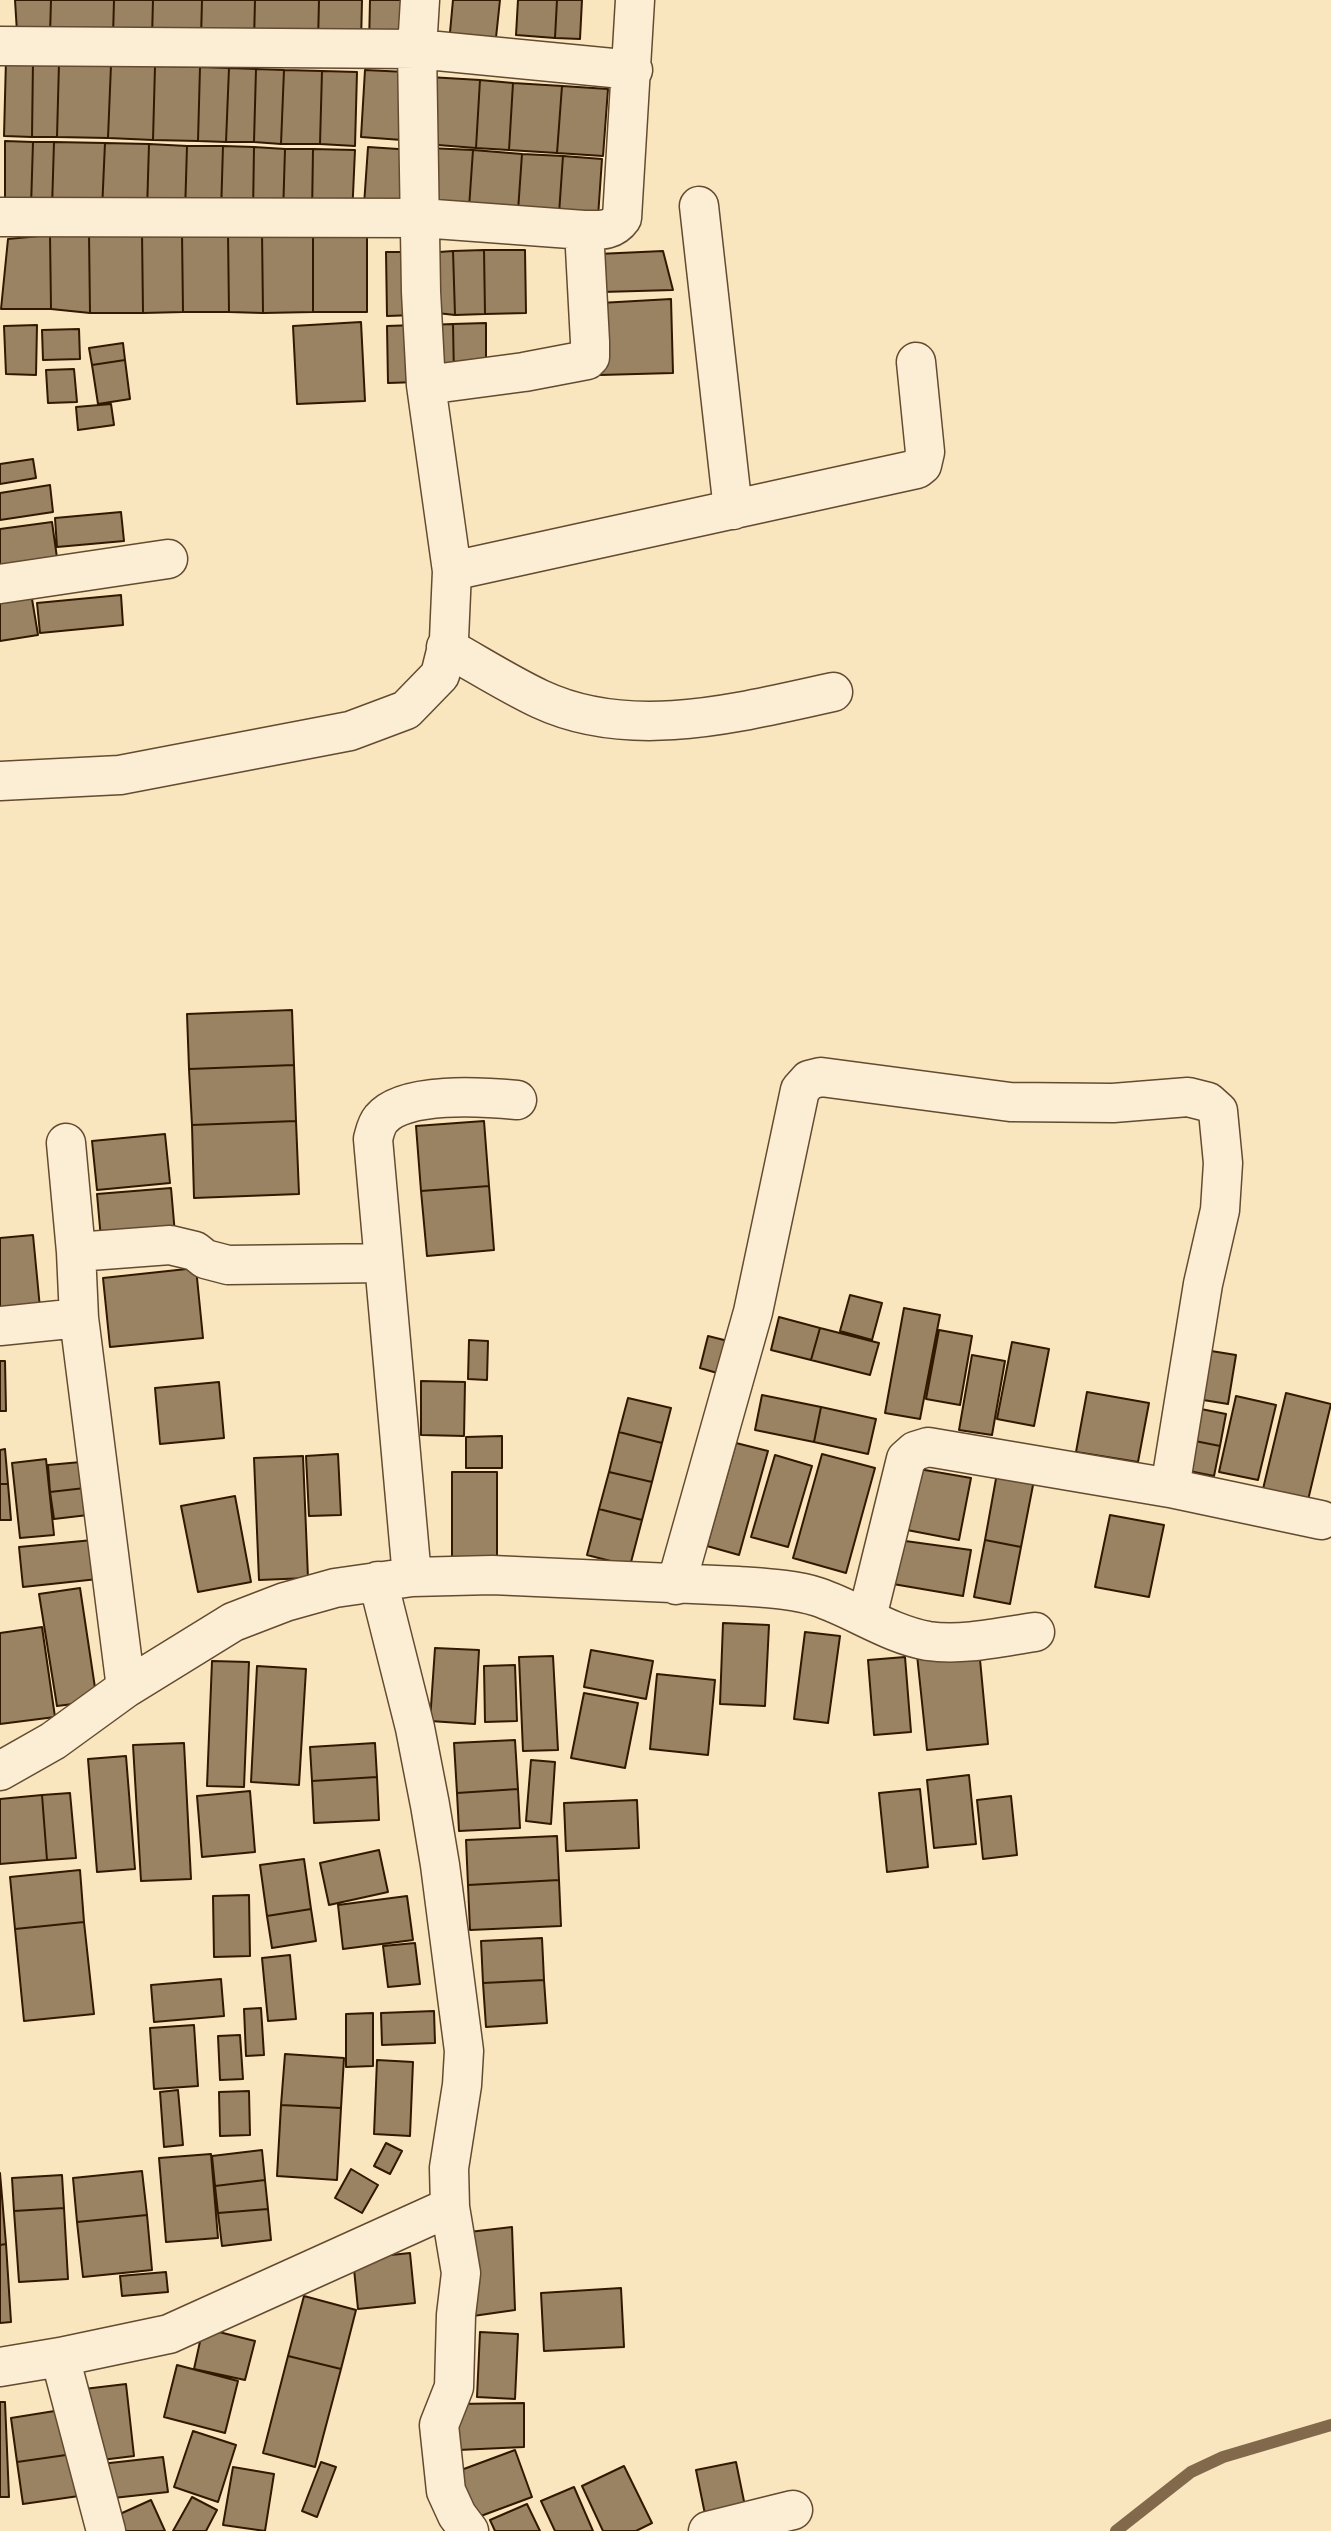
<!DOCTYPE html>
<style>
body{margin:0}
canvas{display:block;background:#f9e5be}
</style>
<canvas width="1331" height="2531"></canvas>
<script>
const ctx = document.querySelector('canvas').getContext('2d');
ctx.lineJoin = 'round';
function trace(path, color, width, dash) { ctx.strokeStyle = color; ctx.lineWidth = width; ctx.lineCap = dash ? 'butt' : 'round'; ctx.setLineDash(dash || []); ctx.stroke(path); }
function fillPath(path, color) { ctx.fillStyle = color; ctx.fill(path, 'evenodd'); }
trace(new Path2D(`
 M1116,2531L1191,2472L1223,2457L1331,2425`), '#82694b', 12);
const building = new Path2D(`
 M15,0H51L50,35L17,32Z
 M51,0H114L113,37L50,35Z
 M114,0H153L152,38L113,37Z
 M153,0H202L201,39L152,38Z
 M202,0H255L254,41L201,39Z
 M255,0H319L318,43L254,41Z
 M319,0H362L361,44L318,43Z
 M370,0H414L409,45L369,46Z
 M453,0H500L495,47L449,43Z
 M518,0H557L555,38L516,35Z
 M557,0H582L580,39L555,38Z
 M6,59L33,60L32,137L4,136Z
 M33,60L59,63L57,137H32Z
 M59,63L111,65L108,138L57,137Z
 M111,65L155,66L153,140L108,138Z
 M155,66L200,67L198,141L153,140Z
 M200,67L229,68L226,142L198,141Z
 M229,68L256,69L254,142H226Z
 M256,69L284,70L281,144L254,142Z
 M284,70L322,71L320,144H281Z
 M365,70L406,72L402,140L361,137Z
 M322,71L357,72L355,146L320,144Z
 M429,77L480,80L476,148L425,144Z
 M480,80L513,83L509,150L476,148Z
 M513,83L562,86L557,153L509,150Z
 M562,86L608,89L603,156L557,153Z
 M5,141L33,142L31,207H5Z
 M33,142H54L52,208L31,207Z
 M54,142L105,143L102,210L52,208Z
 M105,143L149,144L147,211L102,210Z
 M149,144L187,146L185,213L147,211Z
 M187,146H223L221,213H185Z
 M223,146L254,147L253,214L221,213Z
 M254,147L285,149L283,215L253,214Z
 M368,147L413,150L409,207L364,205Z
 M429,148L473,150L469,208L425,205Z
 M285,149H313L312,216L283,215Z
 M313,149L355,150L352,217L312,216Z
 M473,150L522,154L518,211L469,208Z
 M522,154L563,156L559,214L518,211Z
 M563,156L602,159L598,217L559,214Z
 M142,232L182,233L183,312L143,313Z
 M142,232L143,313H90L89,233Z
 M262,232H313V312L263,313Z
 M262,232L263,313L229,312L228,233Z
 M313,232H367V312H313Z
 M89,233L90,313L51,309L50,235Z
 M182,233H228L229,312H183Z
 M50,235L51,309H1L8,239Z
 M484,250H525L526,313L485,314Z
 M484,250L485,314L455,315L453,251Z
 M453,251L455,315L428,312L425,253Z
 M663,251L673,290L602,292L598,254Z
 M386,252H414L415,315L387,316Z
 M671,299L673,373L600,375V303Z
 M361,322L365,401L297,404L293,326Z
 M486,323V372L454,377L453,324Z
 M453,324L454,377L437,378L428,325Z
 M37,325L36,375L6,374L4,326Z
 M416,325L418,382L388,383L387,326Z
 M79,329L80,359L43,360L42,330Z
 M123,343L125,360L92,365L89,348Z
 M125,360L130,399L98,404L92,365Z
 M74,369L77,402L48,403L46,370Z
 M111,404L114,425L78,430L76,407Z
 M33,459L36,478L0,484V464Z
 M50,485L53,512L0,520V493Z
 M121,512L124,541L57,547L55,518Z
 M52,522L58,565L0,573V529Z
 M30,587L38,635L0,641V594Z
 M121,595L123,625L40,633L37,603Z
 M292,1010L294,1065L189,1069L187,1014Z
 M294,1065L296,1121L192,1125L189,1069Z
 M296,1121L299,1194L194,1198L192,1125Z
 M484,1121L489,1186L421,1191L416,1126Z
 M165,1134L170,1183L97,1190L92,1141Z
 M489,1186L494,1250L427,1256L421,1191Z
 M171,1188L175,1234L101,1239L97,1194Z
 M33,1235L40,1308L0,1312V1238Z
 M196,1268L203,1338L110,1347L103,1278Z
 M850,1295L882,1303L872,1340L840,1331Z
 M904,1308L940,1315L920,1419L885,1413Z
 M779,1317L820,1328L811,1360L771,1350Z
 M820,1328L879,1343L870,1375L811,1360Z
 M939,1330L972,1336L960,1405L926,1399Z
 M708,1336L732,1342L724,1375L700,1368Z
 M469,1340L488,1341L487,1380L468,1379Z
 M1012,1342L1049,1349L1034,1426L997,1419Z
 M1205,1350L1236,1355L1228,1404L1197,1399Z
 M972,1355L1005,1361L992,1435L959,1430Z
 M0,1361H5L6,1411H0Z
 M421,1381L465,1382L464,1436L421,1435Z
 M219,1382L224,1438L160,1444L155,1388Z
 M1087,1392L1149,1403L1138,1462L1076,1452Z
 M1286,1393L1331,1404L1308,1500L1263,1489Z
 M762,1395L821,1407L814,1442L755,1430Z
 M1236,1396L1276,1405L1258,1480L1219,1472Z
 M628,1398L671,1408L662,1443L619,1432Z
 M821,1407L876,1419L868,1454L814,1442Z
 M1196,1408L1226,1414L1220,1446L1190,1440Z
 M619,1432L662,1443L652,1482L609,1472Z
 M502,1436V1468H466V1437Z
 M1190,1440L1220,1446L1214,1476L1184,1470Z
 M736,1443L768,1451L739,1555L707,1546Z
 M5,1449L8,1484H0V1450Z
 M338,1454L341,1515L309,1516L306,1456Z
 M822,1454L875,1468L846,1573L793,1558Z
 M775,1455L812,1466L788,1547L751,1537Z
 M303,1456L308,1578L259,1580L254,1458Z
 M46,1459L54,1535L20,1538L12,1463Z
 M81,1462L85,1488L50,1492L48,1465Z
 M919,1469L971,1478L959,1540L907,1530Z
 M452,1472H497V1557H452Z
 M609,1472L652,1482L642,1520L599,1509Z
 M997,1473L1034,1480L1021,1547L985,1540Z
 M0,1484H8L11,1520H0Z
 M85,1488L88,1515L54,1519L50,1492Z
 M235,1496L251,1582L198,1592L181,1506Z
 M599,1509L642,1520L630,1566L587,1555Z
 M1110,1515L1164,1525L1149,1597L1095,1587Z
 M93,1540L98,1579L23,1587L19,1547Z
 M898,1540L971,1550L963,1596L893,1584Z
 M985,1540L1021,1547L1010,1604L974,1597Z
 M80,1588L97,1701L57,1706L39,1594Z
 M723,1623L769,1625L765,1706L720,1704Z
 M42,1627L55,1717L0,1724V1633Z
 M805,1632L840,1636L828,1723L794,1719Z
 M435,1648L479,1650L475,1724L430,1721Z
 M979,1649L988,1744L927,1750L917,1655Z
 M591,1650L653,1661L646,1699L584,1687Z
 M553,1656L558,1750L523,1751L519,1657Z
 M905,1657L911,1732L874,1735L868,1660Z
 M212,1661L249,1662L244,1787L207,1786Z
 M515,1665L517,1721L485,1722L484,1666Z
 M257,1666L306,1669L299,1785L251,1782Z
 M657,1674L715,1680L708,1755L650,1749Z
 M584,1693L638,1703L625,1768L571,1758Z
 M515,1740L518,1789L457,1793L454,1743Z
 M184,1743L191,1879L141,1881L133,1745Z
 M375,1743L377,1777L312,1781L310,1747Z
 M126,1756L135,1869L97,1872L88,1759Z
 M531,1760L555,1762L551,1824L526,1821Z
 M969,1775L976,1844L934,1848L927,1780Z
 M377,1777L379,1820L314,1823L312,1781Z
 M518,1789L520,1828L459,1831L457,1793Z
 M920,1789L928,1867L887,1872L879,1793Z
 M250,1791L255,1852L202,1857L197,1796Z
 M70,1793L76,1858L47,1860L42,1795Z
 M42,1795L47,1860L0,1864V1799Z
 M1011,1796L1017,1855L983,1859L977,1800Z
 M637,1800L639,1848L566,1851L564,1803Z
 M557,1836L559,1880L468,1885L466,1840Z
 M379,1850L388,1892L329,1905L320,1863Z
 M304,1859L311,1909L267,1916L260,1865Z
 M80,1870L84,1922L15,1929L10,1877Z
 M559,1880L561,1926L470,1930L468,1885Z
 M249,1895L250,1956L214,1957L213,1896Z
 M407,1896L413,1940L343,1949L338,1905Z
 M311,1909L316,1941L272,1948L267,1916Z
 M84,1922L94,2014L24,2021L15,1929Z
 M542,1938L544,1980L483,1983L481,1941Z
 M415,1943L420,1984L388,1987L383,1946Z
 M290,1955L296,2019L268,2021L262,1958Z
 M221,1979L224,2016L154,2022L151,1985Z
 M544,1980L547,2023L486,2027L483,1983Z
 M261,2008L264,2055L246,2056L244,2009Z
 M434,2011L435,2043L382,2045L381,2013Z
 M373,2013V2066L346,2067V2014Z
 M194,2025L198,2086L154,2089L150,2028Z
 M240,2035L243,2079L220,2080L218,2036Z
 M285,2054L344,2058L341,2108L281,2105Z
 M377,2060L413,2062L410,2136L374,2134Z
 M178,2090L183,2145L164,2147L160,2092Z
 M249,2091L250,2135L220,2136L219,2092Z
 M281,2105L341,2108L337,2180L277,2176Z
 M386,2143L402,2151L390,2174L374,2166Z
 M262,2150L265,2180L215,2186L212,2156Z
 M211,2154L218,2238L166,2242L159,2158Z
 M351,2169L378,2185L362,2213L335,2198Z
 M142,2171L147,2215L77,2222L73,2178Z
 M0,2173L6,2244L0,2245Z
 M62,2175L64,2208L14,2211L12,2178Z
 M265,2180L268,2209L218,2213L215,2186Z
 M64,2208L68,2279L19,2282L14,2211Z
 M268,2209L271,2240L222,2246L218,2213Z
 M147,2215L152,2270L83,2277L77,2222Z
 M512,2227L515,2310L473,2316L469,2232Z
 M6,2244L11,2322L0,2323V2245Z
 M410,2253L415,2303L358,2309L353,2259Z
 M166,2272L168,2292L122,2296L120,2276Z
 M621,2288L624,2347L544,2351L541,2293Z
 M304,2296L356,2310L341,2369L288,2356Z
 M203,2328L255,2341L245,2380L194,2369Z
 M480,2332L518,2334L515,2399L477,2397Z
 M288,2356L341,2369L315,2467L263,2453Z
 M177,2365L238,2381L225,2433L164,2417Z
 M126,2384L134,2456L93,2461L84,2389Z
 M0,2402H5L9,2497H0Z
 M524,2403V2447L458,2450L455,2404Z
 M67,2409L73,2454L17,2462L11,2418Z
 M193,2431L236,2445L218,2502L174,2487Z
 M515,2450L532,2497L470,2520L453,2473Z
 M73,2454L79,2496L23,2504L17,2462Z
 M163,2457L168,2492L104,2499L101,2464Z
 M321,2462L336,2467L317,2517L302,2511Z
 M736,2462L747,2516L707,2524L696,2470Z
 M624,2466L652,2523L636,2531H603L582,2486Z
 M233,2467L274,2474L265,2531L223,2525Z
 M574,2487L593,2531H555L541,2501Z
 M192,2497L217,2510L206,2531H173Z
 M151,2500L165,2531H117L111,2518Z
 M527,2504L540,2531H495L490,2520Z`);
fillPath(building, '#9a8363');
trace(building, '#331800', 2);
const street = new Path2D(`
 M420,0L417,49L421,292L426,385L524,372L587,360L590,357V342L584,230
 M0,46L417,49L633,70
 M699,206L733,510
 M0,217L421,218L584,230C599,230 612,232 622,218L635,0
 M452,571L917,469L922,465L925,452L916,362
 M0,584L168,559
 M446,647C477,664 508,684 540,699C632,742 740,712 833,692
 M0,781L120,775L350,731L406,710L440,675L449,639L452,571L426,385
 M66,1143L76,1252L79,1318
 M76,1252L170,1245L195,1251L205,1259L228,1265L383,1263
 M0,1326L79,1318L126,1688
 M412,1577L373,1139C375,1132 376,1125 381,1119C403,1091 484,1097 517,1100
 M676,1585L753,1312L800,1090L809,1080L821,1077L1010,1102L1113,1103L1188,1097L1208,1102L1218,1111L1223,1163L1220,1210L1203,1284L1170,1488
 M867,1617L906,1459L915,1451L928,1447L1170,1488L1321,1520
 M0,1771L53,1741L126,1688L233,1622L285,1602L335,1588L412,1577L492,1575L738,1586C764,1588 793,1589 818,1597C856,1610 889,1634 928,1641C963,1646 1001,1637 1035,1632
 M450,2207L461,2273L456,2315L454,2387L439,2425L446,2491L457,2515L469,2531
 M60,2357L106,2531
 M0,2367L60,2357L169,2334L450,2207L449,2168L462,2085L464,2051L440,1865L430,1805L415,1728L378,1581
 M708,2531L793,2510`);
trace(street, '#644b30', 41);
trace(street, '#fbeed5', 38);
</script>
